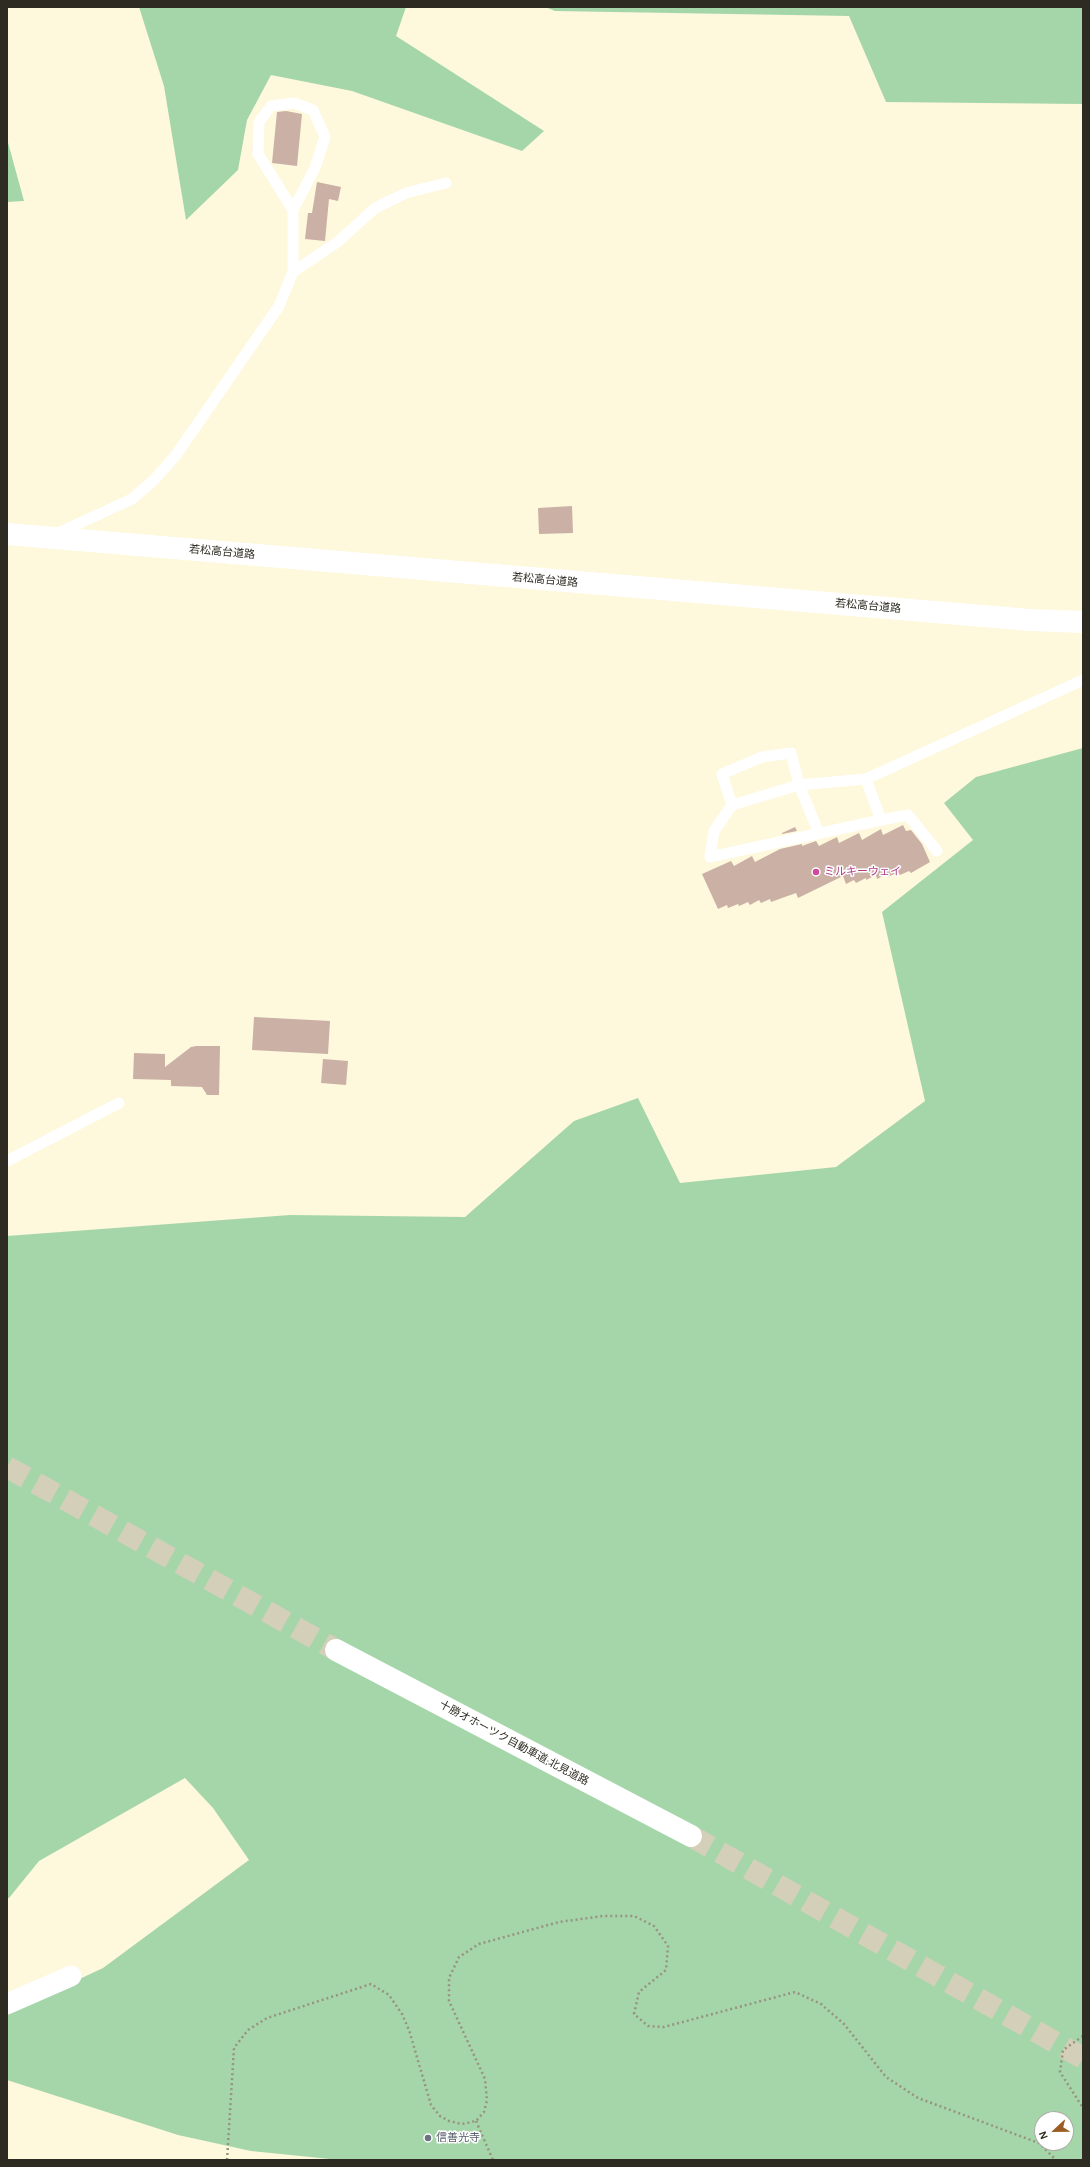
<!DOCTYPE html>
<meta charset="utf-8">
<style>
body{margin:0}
#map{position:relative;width:1090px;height:2167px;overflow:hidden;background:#fef8dd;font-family:"Alegreya Sans",sans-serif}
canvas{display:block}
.frame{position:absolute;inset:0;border:8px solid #2e2c22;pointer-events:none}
.north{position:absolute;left:1034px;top:2111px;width:40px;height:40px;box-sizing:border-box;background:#fff;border:1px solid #ababa7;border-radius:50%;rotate:248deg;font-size:11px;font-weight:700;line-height:16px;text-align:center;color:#2e2c22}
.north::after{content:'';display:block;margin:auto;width:14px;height:18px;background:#9b5d23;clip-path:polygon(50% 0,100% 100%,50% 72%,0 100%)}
</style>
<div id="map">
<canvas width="1090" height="2167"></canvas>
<div class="frame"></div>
<div class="north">N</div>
</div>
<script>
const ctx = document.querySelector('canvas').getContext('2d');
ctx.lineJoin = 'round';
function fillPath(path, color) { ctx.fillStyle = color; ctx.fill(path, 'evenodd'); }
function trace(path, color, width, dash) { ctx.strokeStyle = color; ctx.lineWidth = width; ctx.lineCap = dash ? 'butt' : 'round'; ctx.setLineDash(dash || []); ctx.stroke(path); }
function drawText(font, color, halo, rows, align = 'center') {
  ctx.font = font + ' "Alegreya Sans","Noto Sans JP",sans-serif'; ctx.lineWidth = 3; ctx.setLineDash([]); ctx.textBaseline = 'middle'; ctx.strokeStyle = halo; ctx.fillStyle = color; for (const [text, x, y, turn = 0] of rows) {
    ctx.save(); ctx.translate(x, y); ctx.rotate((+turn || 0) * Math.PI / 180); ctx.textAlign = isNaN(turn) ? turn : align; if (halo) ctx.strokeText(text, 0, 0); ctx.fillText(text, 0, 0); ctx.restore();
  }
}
fillPath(new Path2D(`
 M139,7H406L396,36L544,131L522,151L352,91L271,75L247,120L238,170L186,220L164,86Z
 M545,7H1083V104L886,102L849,16L555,11Z
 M7,139L24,201L7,202Z
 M1083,748V2160H340L251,2151L178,2135L7,2080V2013L103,1968L249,1860L213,1808L185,1778L39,1861L9,1898H7V1236L290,1215L465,1217L574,1121L638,1098L680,1183L836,1167L925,1101L882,912L973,840L944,803L976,777ZM1042,2119H1066V2143H1042Z`), '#a5d6aa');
fillPath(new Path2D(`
 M286,111L302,114L297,166L272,163L277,112Z
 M317,182L341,187L338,201L329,199L325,241L305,239L308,213H312Z
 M572,506L573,533L539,534L538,508Z
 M903,825L906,831L911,830L922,844L930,862L911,873L909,871L900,875L898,872L888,877L887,874L877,879L876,875L866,880V878L856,883L854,880L846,884L843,876L798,898L796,893L771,902L770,899L761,903L759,900L750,905L748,902L739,906L738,904L728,908L727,905L718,909L702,874L731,861L734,866L752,856L755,862L780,849L802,844V846L816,841L819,846L837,837L839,843L859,833L862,840L881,829L883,835Z
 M795,827L797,831L782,834V833Z
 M254,1017L330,1021L328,1054L252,1050Z
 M196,1046H220L219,1095H207L202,1087L171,1086V1080L133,1079L134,1053L165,1054V1067L191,1047Z
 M323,1059L348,1061L346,1085L321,1083Z`), '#cbb0a5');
trace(new Path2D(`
 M7,1467L336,1650
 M691,1836L1083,2058`), '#d4cfb8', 22, [22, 11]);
trace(new Path2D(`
 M1083,2036L1063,2050L1060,2072L1083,2108
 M476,2121L493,2160
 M227,2160L234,2048L248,2030L267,2018L371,1984L389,1995L402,2014L409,2030L431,2105L440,2116L449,2121L462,2124L476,2121L484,2112L487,2100L485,2079L449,2001V1978L459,1957L479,1944L559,1922L603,1916H634L654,1926L668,1946L666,1970L639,1992L634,2014L648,2026L664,2027L795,1992L821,2004L844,2024L886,2077L918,2098L1039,2143L1056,2160`), '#979381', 2.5, [2, 3]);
trace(new Path2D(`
 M293,272L339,241L375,208L406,193L446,183
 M56,534L132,499L154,480L176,455L279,306L293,272V210L258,154L259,122L271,106L294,103L313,110L325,137L315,168L293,210
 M866,779L881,820L710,857L714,831L732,805L799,785L866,779L1083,680
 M732,805L722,774L762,757L791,753L799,785L819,833
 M881,820L908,815L937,851
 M7,1161L119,1103`), '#fff', 11);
trace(new Path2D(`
 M7,2004L71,1976`), '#fff', 21);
trace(new Path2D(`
 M7,534L1030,620L1083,622`), '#fff', 22);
trace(new Path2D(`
 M336,1650L691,1836`), '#fff', 22);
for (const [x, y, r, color] of [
 [816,872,4,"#d1479c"],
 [428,2138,4,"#6b7280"]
]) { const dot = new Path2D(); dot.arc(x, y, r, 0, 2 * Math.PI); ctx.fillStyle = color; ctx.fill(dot); trace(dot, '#fff', 1.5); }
drawText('11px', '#2e2c22', '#fff', [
 ["若松高台道路",222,552,5],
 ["若松高台道路",545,580,5],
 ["若松高台道路",868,606,5],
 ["十勝オホーツク自動車道;北見道路",514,1743,28]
]);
drawText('11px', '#b23c85', '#fff', [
 ["ミルキーウェイ",824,872]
], 'left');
drawText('11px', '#5b616d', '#fff', [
 ["信善光寺",436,2138]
], 'left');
</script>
